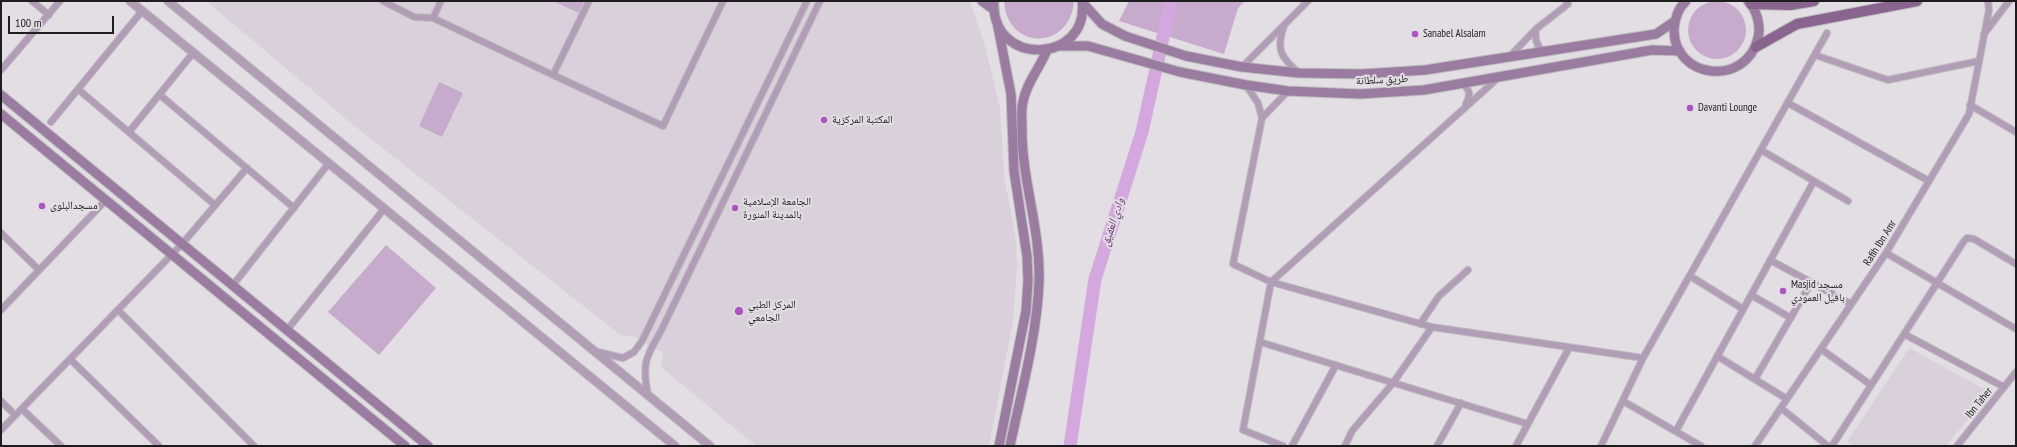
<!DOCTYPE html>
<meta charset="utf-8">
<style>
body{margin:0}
#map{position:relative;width:2017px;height:447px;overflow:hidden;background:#e2dee3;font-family:"PT Sans Narrow",sans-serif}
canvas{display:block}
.frame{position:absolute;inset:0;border:2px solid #1e1c1e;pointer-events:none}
.scale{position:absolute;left:8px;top:16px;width:106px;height:18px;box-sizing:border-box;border:2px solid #1e1c1e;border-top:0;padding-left:5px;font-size:12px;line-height:14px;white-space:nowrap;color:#1e1c1e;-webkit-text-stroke:3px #e2dee3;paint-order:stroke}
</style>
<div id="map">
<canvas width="2017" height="447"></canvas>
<div class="frame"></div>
<div class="scale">100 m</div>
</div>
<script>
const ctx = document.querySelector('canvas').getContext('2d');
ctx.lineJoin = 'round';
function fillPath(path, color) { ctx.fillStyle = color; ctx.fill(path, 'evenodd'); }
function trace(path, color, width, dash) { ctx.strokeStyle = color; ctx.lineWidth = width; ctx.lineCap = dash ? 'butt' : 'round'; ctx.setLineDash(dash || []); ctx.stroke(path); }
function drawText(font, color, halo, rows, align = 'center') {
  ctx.font = font + ' "PT Sans Narrow","Noto Naskh Arabic",sans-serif'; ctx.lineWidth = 4; ctx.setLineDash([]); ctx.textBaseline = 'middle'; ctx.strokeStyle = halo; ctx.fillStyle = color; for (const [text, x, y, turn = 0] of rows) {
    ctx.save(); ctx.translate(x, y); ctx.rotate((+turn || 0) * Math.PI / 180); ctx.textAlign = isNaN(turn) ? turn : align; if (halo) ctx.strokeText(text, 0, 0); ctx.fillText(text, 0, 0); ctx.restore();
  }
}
fillPath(new Path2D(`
 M206,1H970L985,46L1000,108L1004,176L1016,240L1017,267L1013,321L989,446H756L661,367L663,353L630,335L623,337L357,128Z
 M1909,348L1990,392L1946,446H1853L1847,442Z`), '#d9d0db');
fillPath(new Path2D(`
 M1688 30a29 29 0 1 1 58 0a29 29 0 1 1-58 0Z
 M553,1H584L579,13Z
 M1004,1H1074C1070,51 1007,51 1004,1Z
 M1129,1H1245L1238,8L1224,54L1119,21Z
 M439,82L463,93L442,137L419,126Z
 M386,245L436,288L379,355L328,312Z`), '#c7abcd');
trace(new Path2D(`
 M1070,446L1095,279L1142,132L1171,1`), '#d4a7de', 13);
const minor = new Path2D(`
 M32,1L49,15
 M383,1L414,17L433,18L553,75L589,1
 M433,18L441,1
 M1284,26C1276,49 1280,57 1299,73
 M1536,29C1535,39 1536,45 1543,52
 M1984,34L2009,1
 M1815,55L1888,80L1979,61
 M1510,56L1536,29L1568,4L1566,1
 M1242,67L1308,1
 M1,70L60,1
 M553,75L663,126L723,1
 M1462,83C1470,91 1471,93 1466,104
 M1246,85L1258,103L1262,118L1233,264L1271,282L1432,327L1643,358
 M79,90L215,205
 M160,95L294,208
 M1788,103L1929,181
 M1970,105L2016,132
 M1262,118L1288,91
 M51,122L142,11
 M129,132L193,53
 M1761,150L1848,201
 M1,233L39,270
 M1886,253L2016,329
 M1770,260L1851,304
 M1690,276L1743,309
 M233,285L329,163
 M1751,295L1791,318
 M1,310L106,200
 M118,310L254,446
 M1420,324L1439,296L1468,270
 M287,330L384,209
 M1904,334L2004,387
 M1260,342L1528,424
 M1821,349L1871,385
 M598,352L623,358L634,352L642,341L807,1
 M1717,356L1787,399
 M70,359L159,446
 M1755,379L1811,283
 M648,396C642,363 645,359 661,331L820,1
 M1,401L15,415
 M1623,401L1701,446
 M1781,408L1828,446
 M22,409L61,446
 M1,430L182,244L247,168
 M1676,431L1814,181
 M1283,446L1243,430L1271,282L1498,78
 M1292,446L1336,365
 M1345,446L1352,431L1393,383L1432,327
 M1437,446L1461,403
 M1516,446L1569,348
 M1601,446L1643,358L1827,33
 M1755,446L1886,253L1969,114L1989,10L1988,1
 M1832,446L1964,241L1967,238L1974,239L2016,264
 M1957,446L2016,372`);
const tertiary = new Path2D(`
 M130,1L675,446
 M168,1L710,446`);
const secondary = new Path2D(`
 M982,1L993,9
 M994,1C990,68 1090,64 1082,1
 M1686,1C1678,8 1675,18 1674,29C1673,79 1746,88 1758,38C1761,26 1757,10 1748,1
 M1083,3L1102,24L1125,36L1186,56L1242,67L1299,73L1362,74L1425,70L1656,34L1675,21
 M997,22L1011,94L1014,171L1027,256L1028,281L1026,311L999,446
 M1059,46H1088L1180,72L1246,85L1288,91L1360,94L1424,90L1652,50L1680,51
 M1,95L428,446
 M1,114L405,446
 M1010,446C1021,393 1037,336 1039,282C1041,229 1021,179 1022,126C1022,119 1021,110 1023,102C1026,83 1040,68 1047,50`);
const primary = new Path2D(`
 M1751,4L1790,5L1814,1
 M1756,47L1797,24L1917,1`);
trace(minor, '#bfbbc0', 8);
trace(tertiary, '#bfbbc0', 10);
trace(secondary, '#bfbbc0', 11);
trace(primary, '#bfbbc0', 12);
trace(minor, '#b19db5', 6);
trace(tertiary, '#b19db5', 8);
trace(secondary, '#997c9f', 9);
trace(primary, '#88648f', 10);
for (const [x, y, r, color] of [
 [1415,34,4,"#ad54c0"],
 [1690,108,4,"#ad54c0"],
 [824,120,4,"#ad54c0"],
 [42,206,4,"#ad54c0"],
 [735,208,4,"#ad54c0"],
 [1783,291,4,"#ad54c0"],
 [739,311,5,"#ad54c0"]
]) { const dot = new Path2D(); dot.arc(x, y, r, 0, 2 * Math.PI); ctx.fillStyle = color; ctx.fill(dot); trace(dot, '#e2dee3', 1.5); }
drawText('11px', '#1e1c1e', '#e2dee3', [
 ["Sanabel Alsalam",1423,34],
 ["Davanti Lounge",1698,108],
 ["المكتبة المركزية",832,120],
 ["الجامعة الإسلامية",743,202],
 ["بالمدينة المنورة",743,215],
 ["مسجدالبلوی",50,206],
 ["Masjid مسجد",1791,285],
 ["بافيل العمودي",1791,298],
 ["المركز الطبي",748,305],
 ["الجامعي",748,318]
], 'left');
drawText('11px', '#1e1c1e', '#e2dee3', [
 ["طريق سلطانة",1382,80,-3],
 ["Rafih Ibn Amr",1880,243,-58],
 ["Ibn Taher",1979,403,-51]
]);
drawText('italic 12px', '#6e377a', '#e2dee3', [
 ["وادي العقيق",1113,222,-72]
]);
</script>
